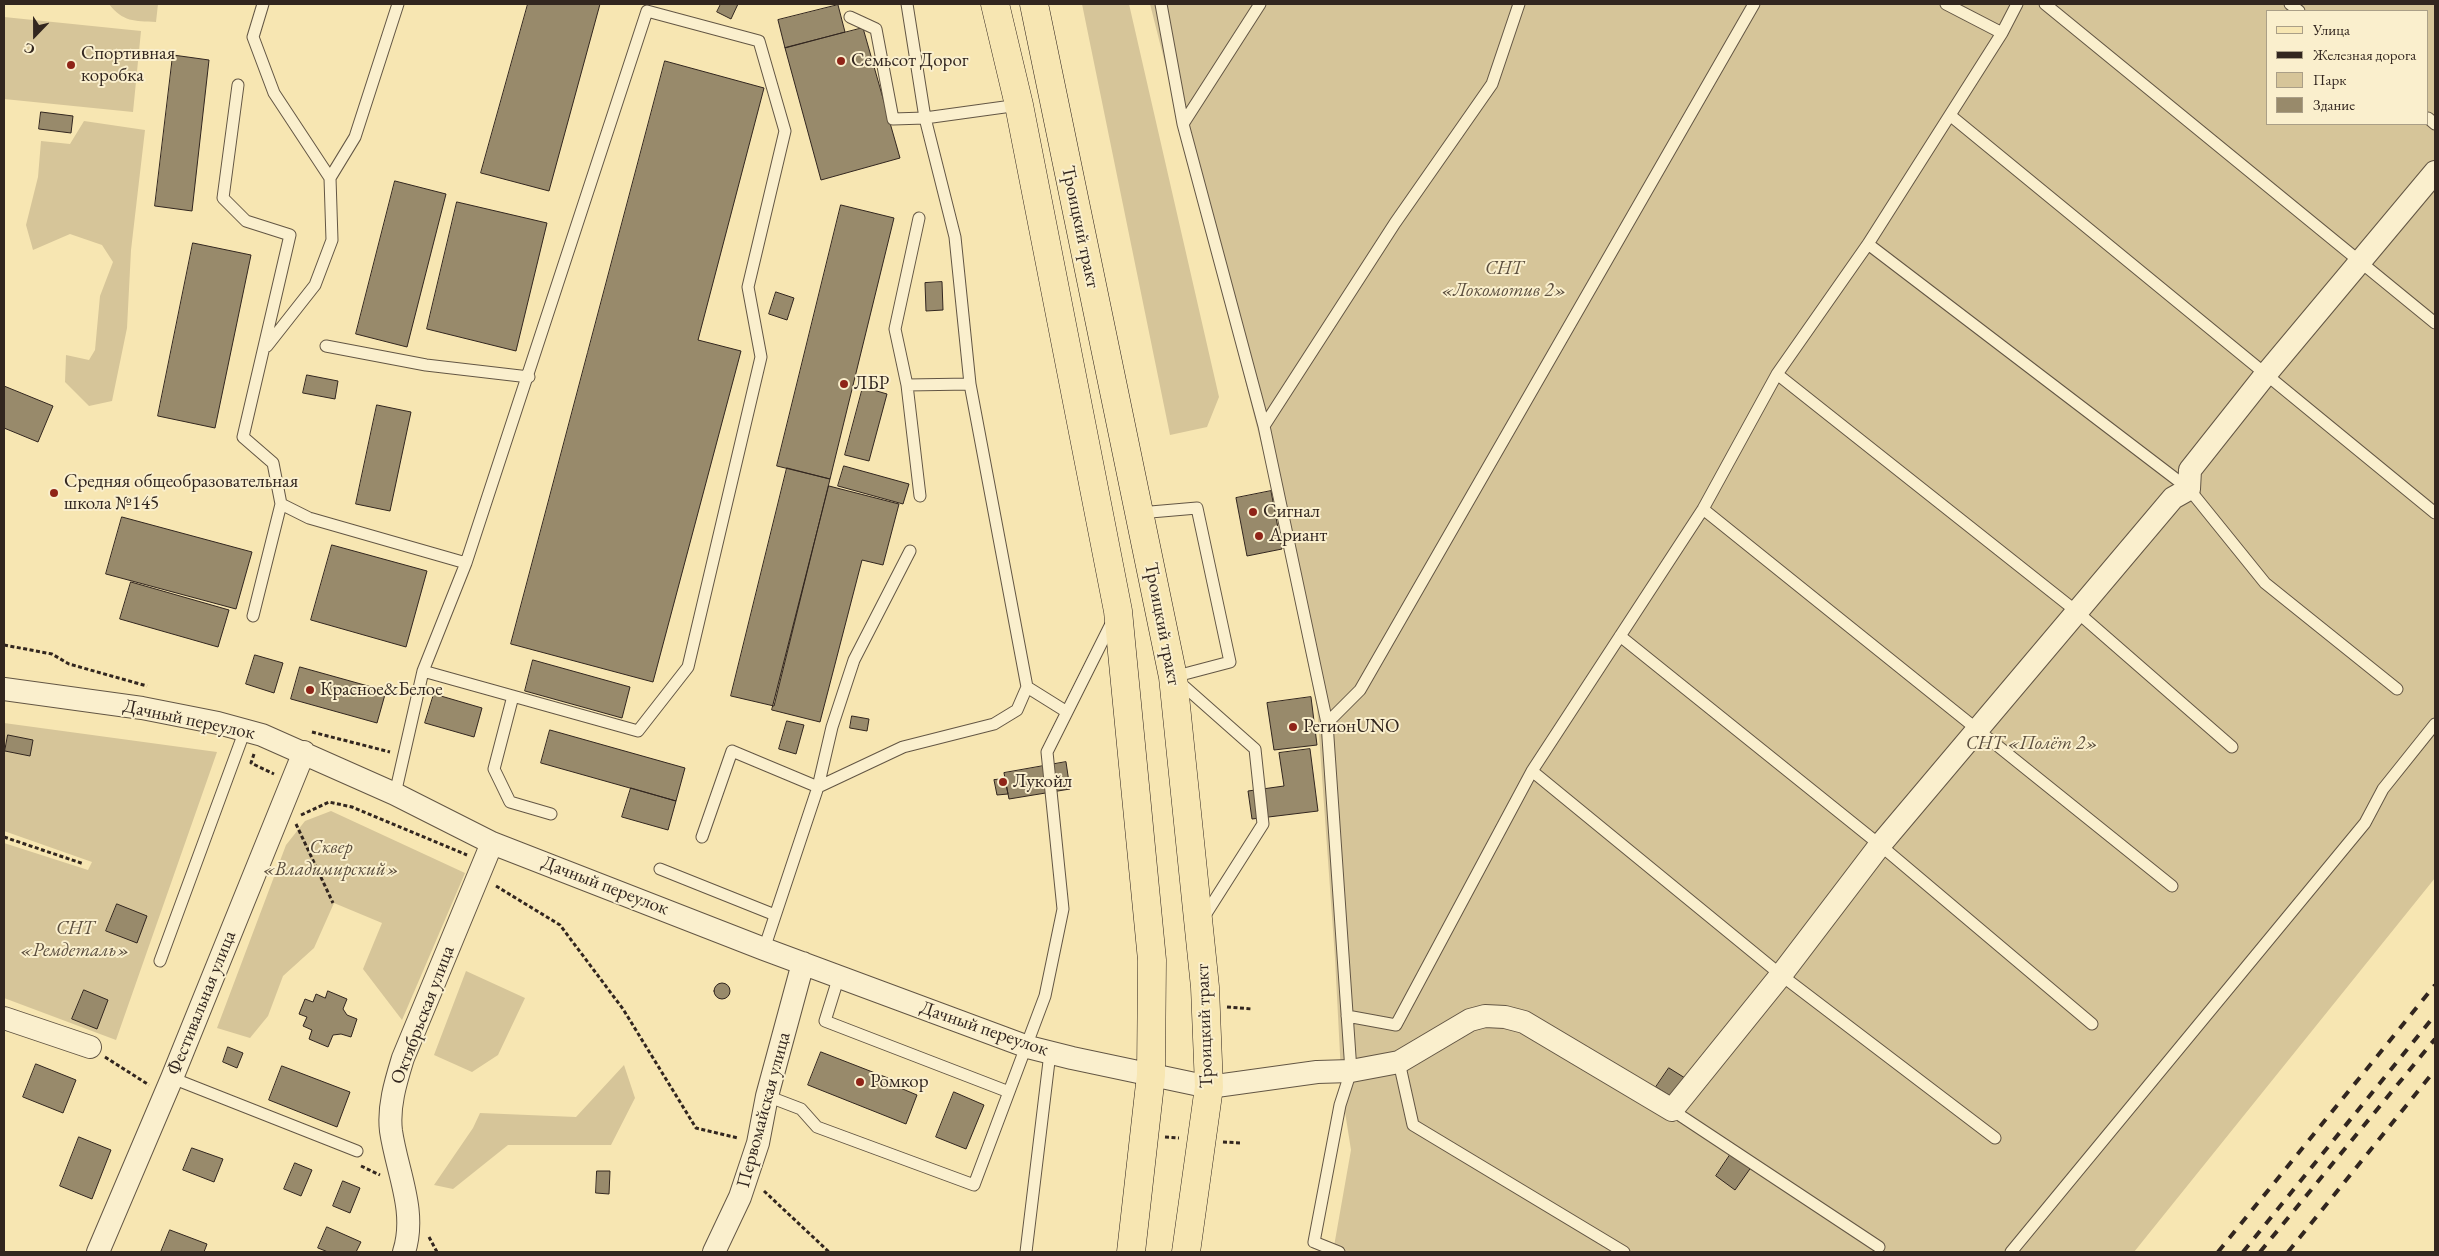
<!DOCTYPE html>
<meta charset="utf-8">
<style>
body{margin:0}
#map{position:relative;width:2439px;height:1256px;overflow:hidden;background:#f7e6b2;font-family:"EB Garamond",serif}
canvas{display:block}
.frame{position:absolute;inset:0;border:5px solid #32261f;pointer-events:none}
.legend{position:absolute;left:2266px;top:10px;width:162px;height:115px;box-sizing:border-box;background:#faefcd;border:1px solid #aa9f87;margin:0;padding:6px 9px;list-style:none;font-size:15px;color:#32261f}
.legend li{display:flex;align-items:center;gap:10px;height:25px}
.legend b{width:25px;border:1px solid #aa9f87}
.north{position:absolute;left:10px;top:10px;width:50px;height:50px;-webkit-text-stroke:4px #faefcd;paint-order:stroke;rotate:202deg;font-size:14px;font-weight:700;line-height:20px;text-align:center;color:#32261f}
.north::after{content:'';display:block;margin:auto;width:18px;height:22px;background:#32261f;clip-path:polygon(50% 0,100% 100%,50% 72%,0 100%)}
</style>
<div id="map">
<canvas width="2439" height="1256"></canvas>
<div class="frame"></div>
<ul class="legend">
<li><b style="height:6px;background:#f7e6b2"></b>Улица</li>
<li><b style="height:6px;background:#32261f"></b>Железная дорога</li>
<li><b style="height:14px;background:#d6c599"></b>Парк</li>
<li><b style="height:14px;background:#988a6b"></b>Здание</li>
</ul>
<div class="north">С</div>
</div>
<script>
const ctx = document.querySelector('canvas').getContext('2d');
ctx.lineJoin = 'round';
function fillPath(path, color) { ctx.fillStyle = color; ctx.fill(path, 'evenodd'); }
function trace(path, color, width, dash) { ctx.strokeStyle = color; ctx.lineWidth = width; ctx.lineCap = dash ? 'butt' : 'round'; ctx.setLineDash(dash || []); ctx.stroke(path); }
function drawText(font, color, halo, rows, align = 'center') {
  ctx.font = font + ' "EB Garamond",serif'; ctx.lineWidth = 4; ctx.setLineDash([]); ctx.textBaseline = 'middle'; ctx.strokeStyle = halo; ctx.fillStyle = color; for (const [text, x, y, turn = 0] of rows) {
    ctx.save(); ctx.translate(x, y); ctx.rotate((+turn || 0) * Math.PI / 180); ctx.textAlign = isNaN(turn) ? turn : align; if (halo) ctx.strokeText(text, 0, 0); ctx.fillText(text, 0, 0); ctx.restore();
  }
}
fillPath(new Path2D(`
 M109,4H158L156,22C134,21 123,22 109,4Z
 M1082,4H1129L1219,397L1207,427L1170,435Z
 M1150,4H2435V878L2134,1252H1333L1351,1150L1342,1093L1335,958L1317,707L1268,471ZM2268,11H2428V124H2268Z
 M4,17L141,31L133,112L4,99Z
 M84,121L145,130L131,250L127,328L112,401L89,406L65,382L66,355L89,360L95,350L100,296L113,262L102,245L70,234L33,250L26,225L38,177L41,141L70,144Z
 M4,723L217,752L116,1040L4,998V843L88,870L92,862L4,831Z
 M331,811L465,873L402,1020L363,969L382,923L334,903L314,948L283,976L268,1016L250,1038L217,1028L286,845L305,821Z
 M466,971L525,998L498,1055L472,1072L434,1055Z
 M624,1065L635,1098L611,1145H508L453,1189L434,1185L473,1128L480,1113L576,1117Z`), '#d6c599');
const building = new Path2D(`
 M528,4H600L549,191L481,173Z
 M721,4H738L731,19L717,12Z
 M838,5L845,32L785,48L778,20Z
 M863,28L900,158L821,180L785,48Z
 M173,55L209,60L192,211L155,206Z
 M665,61L764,88L698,340L741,351L653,682L511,644Z
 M41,112L73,116L71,133L39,129Z
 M395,181L446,194L407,347L356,334Z
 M457,202L547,223L516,351L427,329Z
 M841,205L894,218L830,479L777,466Z
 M193,243L251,255L215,428L158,416Z
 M942,282L943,310L926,311L925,283Z
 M776,292L794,298L787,320L769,314Z
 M307,375L338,381L335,399L303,393Z
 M4,386L53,406L38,442L4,428Z
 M863,387L887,394L869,461L845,455Z
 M377,405L411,412L390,511L356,504Z
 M844,466L909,484L903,504L838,486Z
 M787,468L830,479L774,706L731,696Z
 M829,486L899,504L883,565L862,560L820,722L772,710Z
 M1271,491L1282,549L1247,556L1236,498Z
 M122,517L252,552L236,609L106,574Z
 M332,545L427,571L406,647L311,620Z
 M131,582L229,610L218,647L120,619Z
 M255,655L283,663L274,693L246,684Z
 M533,660L630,687L622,718L525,691Z
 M300,667L386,691L377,723L291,699Z
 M434,694L482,708L474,737L425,723Z
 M1311,697L1317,745L1274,750L1267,703Z
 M852,716L869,719L867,731L850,728Z
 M787,721L804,725L796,754L779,749Z
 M550,730L685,768L676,801L541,763Z
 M8,735L33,740L30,756L5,751Z
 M1310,749L1318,811L1252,819L1248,791L1284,786L1279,753Z
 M1066,762L1070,789L1009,799L1004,773Z
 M1005,779L1008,794L997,795L994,780Z
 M631,788L676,801L668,830L622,817Z
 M117,904L147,916L137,943L106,931Z
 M714 991a8 8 0 1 1 16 0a8 8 0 1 1-16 0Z
 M84,990L108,1000L97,1029L72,1019Z
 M328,991L347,999L343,1009L347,1015L357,1019L351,1037L341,1034L333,1035L328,1047L309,1039L312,1030L303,1026L307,1017L299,1014L305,999L313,1002L316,994L325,998Z
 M228,1047L243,1053L237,1068L223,1062Z
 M821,1052L888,1078L886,1082L917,1095L906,1124L808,1085Z
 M36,1064L76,1080L63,1113L23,1097Z
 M282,1066L350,1092L337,1127L269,1100Z
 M1669,1068L1685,1078L1672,1097L1656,1087Z
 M954,1092L984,1105L966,1149L936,1137Z
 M79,1137L111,1150L92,1199L60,1186Z
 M192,1148L223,1159L214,1182L183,1170Z
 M1732,1152L1752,1166L1735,1190L1716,1176Z
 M295,1163L312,1170L301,1196L284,1189Z
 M597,1171H610L609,1194L596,1193Z
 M343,1181L360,1188L350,1213L333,1206Z
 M327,1227L361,1242L356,1252H328L318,1248Z
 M170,1230L207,1244L204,1252H161Z`);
fillPath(building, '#988a6b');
trace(building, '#32261f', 1);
const service = new Path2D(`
 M263,4L253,37L274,93L330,178
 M907,4L925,118L955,237L970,384L1027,687L1067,712
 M1161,4L1183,124L1264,426L1327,723L1351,1071L1340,1105L1314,1242L1339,1252
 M1946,4L2002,33L2017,4
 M2045,4L2435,323
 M2290,4L2299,11
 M850,17L876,29L893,119L925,118L1019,105
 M238,85L223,198L246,221L290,235L243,437L273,463L281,504L309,518L466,563
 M1951,116L2435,513
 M2428,118L2435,124
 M1183,124L1260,4
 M919,218L895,329L907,385L920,496
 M1868,244L2189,489L2265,583L2397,689
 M267,346L315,285L332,240L330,178L355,137L398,4
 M326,346L426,365L529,377
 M1777,374L2076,611L2232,747
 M907,385L970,384
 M1264,426L1395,223L1492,84L1519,4
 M1703,509L2172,886
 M1139,513L1197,508L1230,662L1173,677
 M253,616L281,504
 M1620,636L1880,845L2092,1024
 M1177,680L1255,749L1263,824L1202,920
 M513,696L494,769L510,802L551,814
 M1327,723L1360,690L1754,4
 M1532,771L1781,975L1995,1138
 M818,787L832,727L854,660L910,551
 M818,787L903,747L994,724L1017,710L1027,687
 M395,794L423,671L466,563L647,11L759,41L785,131L748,287L761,357L688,667L638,731L423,671
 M702,837L732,751L818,787L764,949
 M660,869L775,915
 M160,961L245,730
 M839,976L825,1021L1009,1092
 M1347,1016L1396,1025L1532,771L1703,509L1777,374L1868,244L2002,33
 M1399,1062L1413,1125L1624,1252
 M172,1078L357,1151
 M767,1096L801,1109L817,1127L974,1185L1045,996L1063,909L1047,752L1113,620
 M1672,1110L1879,1247
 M1026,1252L1050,1053
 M2011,1252L2365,823L2383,789L2435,724`);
const minor = new Path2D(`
 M4,689L142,708L218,723L262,735L395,794L492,843L764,949L1028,1047L1072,1058L1209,1087L1317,1072L1351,1071L1399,1062L1470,1020L1485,1016L1505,1017L1524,1022L1672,1110L1781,975L1880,845L2173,498L2189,489L2190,470L2266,374L2435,172
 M4,1018L90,1047
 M98,1252L172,1078L304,752
 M404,1252C417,1211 397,1172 391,1131C388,1106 396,1081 403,1058L492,843
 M714,1252L740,1197L758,1143L767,1096L803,963`);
const primary = new Path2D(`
 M995,4L1019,105L1118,611L1152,960L1151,1075L1131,1252
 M1034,4L1173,677L1205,987L1209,1087L1186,1252`);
trace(service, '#635644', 13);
trace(minor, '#635644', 24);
trace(primary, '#32261f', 29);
trace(new Path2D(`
 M4,645L52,654L69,664L147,686
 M312,732L390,752
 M254,754L251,763L274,774
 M301,815L329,802L352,807L467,855
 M296,824L333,903
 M4,837L84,864
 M496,886L560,925L623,1009L696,1128L738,1138
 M1227,1007L1252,1009
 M105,1057L149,1085
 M1165,1137L1179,1138
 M1223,1142L1242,1143
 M361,1166L380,1175
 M764,1191L829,1252
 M429,1237L437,1252`), '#32261f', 3, [4, 2.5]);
trace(service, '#faefcd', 11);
trace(minor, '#faefcd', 22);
trace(primary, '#f7e6b2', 28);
trace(new Path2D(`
 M2218,1252L2435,985
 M2243,1252L2435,1015
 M2260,1252L2435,1039
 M2288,1252L2435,1070`), '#32261f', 4, [9, 9]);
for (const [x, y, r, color] of [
 [841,61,5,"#8f2418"],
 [71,65,5,"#8f2418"],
 [844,384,5,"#8f2418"],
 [54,493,5,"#8f2418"],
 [1253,512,5,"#8f2418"],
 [1259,536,5,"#8f2418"],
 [310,690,5,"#8f2418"],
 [1293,727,5,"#8f2418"],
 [1003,782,5,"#8f2418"],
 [860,1082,5,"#8f2418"]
]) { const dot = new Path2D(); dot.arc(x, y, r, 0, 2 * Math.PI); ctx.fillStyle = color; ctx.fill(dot); trace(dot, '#faefcd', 2); }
drawText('19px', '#32261f', '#faefcd', [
 ["Спортивная",81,54],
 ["коробка",81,76],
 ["Семьсот Дорог",851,61],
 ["ЛБР",854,384],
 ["Средняя общеобразовательная",64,482],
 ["школа №145",64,504],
 ["Сигнал",1263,512],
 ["Ариант",1269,536],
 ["Красное&Белое",320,690],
 ["РегионUNO",1303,727],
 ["Лукойл",1013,782],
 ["Ромкор",870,1082]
], 'left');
drawText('19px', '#32261f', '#faefcd', [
 ["Троицкий тракт",1080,227,78],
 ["Троицкий тракт",1162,624,79],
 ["Дачный переулок",189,720,12],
 ["Дачный переулок",605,886,21],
 ["Фестивальная улица",202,1003,-68],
 ["Октябрьская улица",423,1015,-69],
 ["Троицкий тракт",1205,1026,-92],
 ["Дачный переулок",984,1029,19],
 ["Первомайская улица",764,1110,-75]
]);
drawText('italic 19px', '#5b4e3e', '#faefcd', [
 ["СНТ",1504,269],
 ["«Локомотив 2»",1504,291],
 ["СНТ «Полёт 2»",2032,744],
 ["Сквер",331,848],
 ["«Владимирский»",331,870],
 ["СНТ",75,929],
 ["«Ремдеталь»",75,951]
]);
</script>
